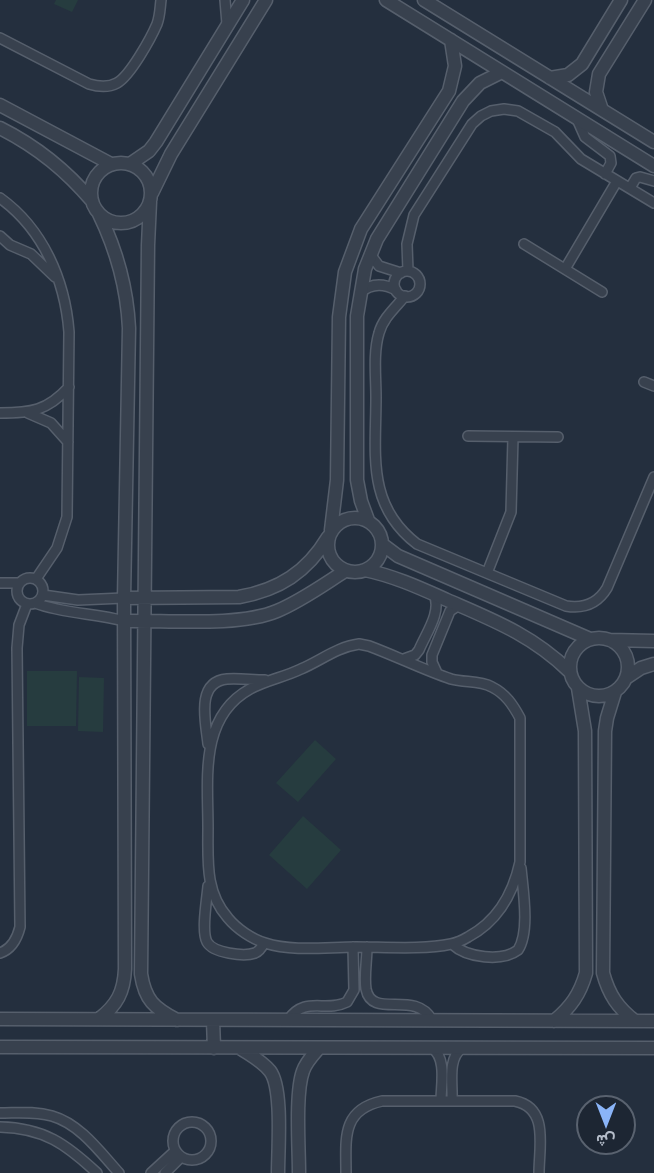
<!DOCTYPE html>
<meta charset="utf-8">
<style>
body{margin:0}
#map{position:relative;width:654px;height:1173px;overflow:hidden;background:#242f3e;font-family:"Titillium Web",Vazirmatn,sans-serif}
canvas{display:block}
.north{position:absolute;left:576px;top:1095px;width:60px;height:60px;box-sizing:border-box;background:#1d2633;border:2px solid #59626f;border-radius:50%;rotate:180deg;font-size:16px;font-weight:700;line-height:24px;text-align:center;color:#b4bcc9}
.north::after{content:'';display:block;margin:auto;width:21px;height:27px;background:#8ab4f8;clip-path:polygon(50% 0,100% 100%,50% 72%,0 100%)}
</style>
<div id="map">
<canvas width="654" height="1173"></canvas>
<div class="north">ش</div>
</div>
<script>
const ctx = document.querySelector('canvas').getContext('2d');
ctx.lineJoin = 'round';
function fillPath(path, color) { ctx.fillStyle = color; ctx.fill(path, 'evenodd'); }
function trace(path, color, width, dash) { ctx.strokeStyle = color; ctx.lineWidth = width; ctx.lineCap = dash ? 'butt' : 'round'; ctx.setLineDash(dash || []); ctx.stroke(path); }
fillPath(new Path2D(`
 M56,0H78L72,12L54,4Z
 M27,671H77L76,726H27Z
 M79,677L104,678L103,732L78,731Z
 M315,740L336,759L298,802L276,783Z
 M303,816L341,850L307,889L269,855Z`), '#263c3f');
const minor = new Path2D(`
 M225,0L227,24
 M0,38L89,84C99,87 108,88 117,83C130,76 151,38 157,24C160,16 160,8 161,0
 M577,119L585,137L610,156L611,163L605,174
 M630,188L636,178L640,177L654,181
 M0,198C43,229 65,280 69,332L67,517L57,548L36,579
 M0,236L10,245L31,254L55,277
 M524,244L602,292
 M370,254L379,266L401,273
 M565,269L617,181
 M408,271L407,244L414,215L472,124L481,116L491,111L504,109L518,111L555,132L581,159L654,203
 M394 284a13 13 0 1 1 26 0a13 13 0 1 1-26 0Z
 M360,293C371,283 383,283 396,290
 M405,296C395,308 383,318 379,333C373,353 376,377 376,397C376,454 366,505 417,544L566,606C584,609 598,603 607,588L654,477
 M644,382L654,386
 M0,413C31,413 47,411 69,387
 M28,413L51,423L68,442
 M468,436L558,437
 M487,573L511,512L513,437
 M17 591a13 13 0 1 1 26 0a13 13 0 1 1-26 0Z
 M0,583H20
 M43,595L78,600L124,598
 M35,603C64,614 95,613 124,621
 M359,644L369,646C396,656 424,670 451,679C465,683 479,680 492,687C506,694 513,705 520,718V862C513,894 498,921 468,937C463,940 456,943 451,944C424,950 384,947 356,947C327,947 293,952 265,943C252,939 237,929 228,918C205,892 208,861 208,828C208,779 199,717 250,689C266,680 285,677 301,669C320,661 337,647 359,644Z
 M404,659L415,655L419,650C426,633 442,612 434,594
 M437,673L432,662V655L450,611L459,605
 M208,744C206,723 195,682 227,679C239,678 253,680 265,680
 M208,886C207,899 201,931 207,942C213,953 244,957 255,953C260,951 262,947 264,943
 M452,944C467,958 502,962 518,950C530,932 523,890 521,868
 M367,947C367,960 364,976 366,989C372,1020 415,989 432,1020
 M0,953C12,949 17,939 20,927L17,648L19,625L27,604
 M288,1020C305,995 325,1013 347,1002L354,990L353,947
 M432,1048C447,1058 441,1085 441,1101
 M452,1101C453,1084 447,1059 462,1048
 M0,1113C17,1113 35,1111 52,1116C80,1124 100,1152 119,1173
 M173 1141a19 19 0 1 1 38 0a19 19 0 1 1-38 0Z
 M0,1127C44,1128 66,1144 97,1173
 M151,1173L175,1151
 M165,1173L181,1157
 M346,1173C346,1139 341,1110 382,1101H515C549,1108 539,1146 539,1173`);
const tertiary = new Path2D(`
 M386,0L654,166
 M424,0L654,142
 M550,78L568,75L582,64L621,0
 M0,105L111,164
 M602,110L596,92L599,74L645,0
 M0,128C36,146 66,170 92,201
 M91 193a30 30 0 1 1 60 0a30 30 0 1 1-60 0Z
 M130,164L149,151L156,142L243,0
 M152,193L171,154L266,0
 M150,202L148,245L141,974C145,1000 154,1008 177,1020
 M328 545a27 27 0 1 1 54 0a27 27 0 1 1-54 0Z
 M368,520L361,501L357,480V316L365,269L377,239L463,101L480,83L502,72
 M331,530L337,480L339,317L345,272L361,229L449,91L455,66L451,40
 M382,544L398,556L590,639
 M365,570C394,576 420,588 447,600C493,620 532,635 569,671
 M124,598L239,597C279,590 307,572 328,537
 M124,621C167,620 239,627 277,611C301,601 323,585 345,571
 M570 667a29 29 0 1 1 58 0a29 29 0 1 1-58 0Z
 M610,640L654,641
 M626,678L641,668L654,664
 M615,692L607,718L605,731L603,973C609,995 618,1008 635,1021
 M0,1019L654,1021
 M99,1019C117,1005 124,992 125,969L124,598L129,328C127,287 117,251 99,214
 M213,1020L214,1048
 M554,1021C571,1007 580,994 586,973L585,731L578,688
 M0,1047L654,1048
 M240,1048C250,1055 262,1061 270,1071C283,1088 278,1149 278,1173
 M299,1173C299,1147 295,1093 303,1071C306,1062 313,1055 319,1048`);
trace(minor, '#565f6c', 12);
trace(tertiary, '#565f6c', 15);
trace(minor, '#38414e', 9);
trace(tertiary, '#38414e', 12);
</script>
